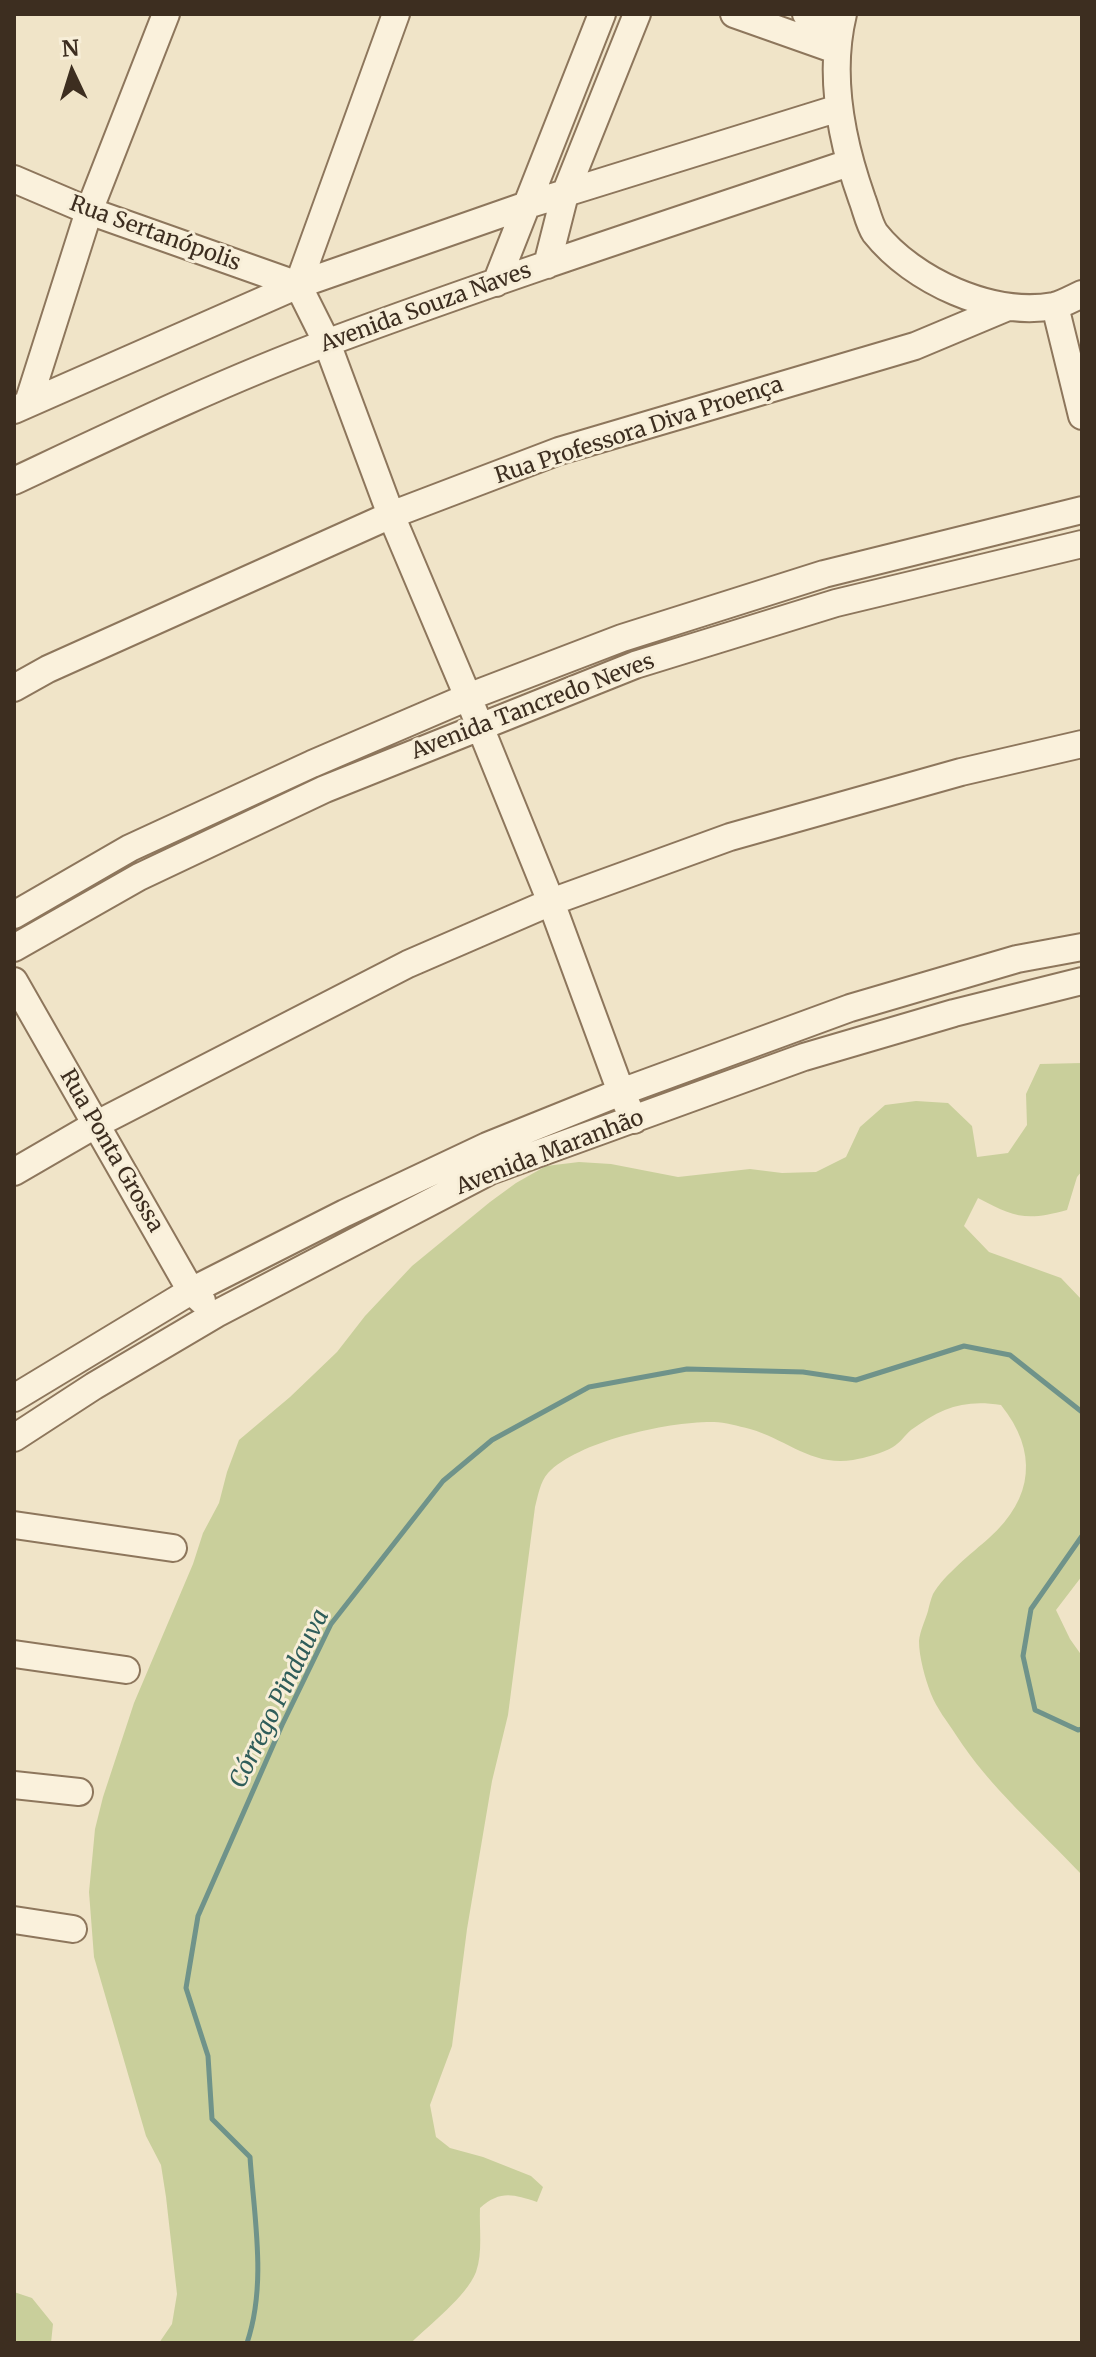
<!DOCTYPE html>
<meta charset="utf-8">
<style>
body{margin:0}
#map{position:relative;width:1096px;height:2357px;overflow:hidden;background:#f0e4c8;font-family:Merriweather,serif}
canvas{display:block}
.frame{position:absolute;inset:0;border:16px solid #3d2e20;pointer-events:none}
.north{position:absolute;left:32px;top:32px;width:80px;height:80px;-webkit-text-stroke:6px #f7eed8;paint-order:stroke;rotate:356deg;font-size:22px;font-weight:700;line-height:32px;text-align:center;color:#3d2e20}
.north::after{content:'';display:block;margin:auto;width:28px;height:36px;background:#3d2e20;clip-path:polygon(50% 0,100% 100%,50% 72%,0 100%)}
</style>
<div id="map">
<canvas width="1096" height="2357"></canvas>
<div class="frame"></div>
<div class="north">N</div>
</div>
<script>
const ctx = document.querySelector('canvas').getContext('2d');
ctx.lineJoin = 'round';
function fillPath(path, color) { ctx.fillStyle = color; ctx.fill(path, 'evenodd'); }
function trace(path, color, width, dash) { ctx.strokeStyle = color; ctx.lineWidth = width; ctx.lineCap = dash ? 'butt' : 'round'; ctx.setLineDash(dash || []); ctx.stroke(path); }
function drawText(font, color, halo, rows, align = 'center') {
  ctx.font = font + ' Merriweather,serif'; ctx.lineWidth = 6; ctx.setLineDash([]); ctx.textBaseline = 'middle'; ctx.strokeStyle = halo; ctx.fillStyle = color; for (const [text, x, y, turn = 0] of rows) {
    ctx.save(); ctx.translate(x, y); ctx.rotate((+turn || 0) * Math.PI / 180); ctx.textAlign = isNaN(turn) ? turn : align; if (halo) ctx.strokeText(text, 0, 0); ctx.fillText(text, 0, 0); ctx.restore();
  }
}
fillPath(new Path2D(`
 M1082,1063V1171L1077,1177L1067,1210C1027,1221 1015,1218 978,1198L964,1226L989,1252L1061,1278L1082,1300V1576L1056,1610L1070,1639L1082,1656V1875C1039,1829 990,1788 956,1735C947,1721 937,1709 931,1694C925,1678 919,1657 919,1641C920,1631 925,1621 928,1611C929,1606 931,1599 933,1594C944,1575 972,1553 989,1538C1034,1498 1038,1451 1001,1405C964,1399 941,1408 911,1430C905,1435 900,1443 893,1447C883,1453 865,1458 853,1460C813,1467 786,1439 750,1429C738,1426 725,1422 714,1422C670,1421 578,1441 548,1473C540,1482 538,1496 535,1507L508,1715L492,1781L467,1929L452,2046L430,2105L436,2137L450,2148L483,2157L531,2176L543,2187L537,2202C513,2194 500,2190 480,2208C479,2228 483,2252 476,2272C466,2297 430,2324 411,2343H159L172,2324L177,2294L166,2197L161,2165L146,2136L94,1957L89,1892L92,1861L95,1829L103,1797L134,1703L193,1564L203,1533L219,1503L227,1472L239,1440L290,1397L337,1352L365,1316L412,1266L490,1202L516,1183L546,1166L579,1162L611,1164L678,1177L750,1169L782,1173L816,1172L846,1157L860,1127L885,1105L916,1101L948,1103L972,1126L977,1157L1008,1153L1027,1125L1026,1094L1040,1064Z
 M14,2292L32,2298L53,2324L51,2343H14Z`), '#c9cf9b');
trace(new Path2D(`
 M1082,1536L1031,1609L1023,1656L1035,1710L1078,1730L1082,1729
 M247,2343C267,2284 254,2217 250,2157L212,2119L208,2056L186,1988L198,1916L282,1725L331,1624L443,1481L492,1440L589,1387L687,1369L803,1372L856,1380L964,1346L1010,1355L1082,1412`), '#6f938a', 5);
const minor = new Path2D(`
 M396,14L298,285L327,343L391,515L468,697L551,902L621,1092L634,1120
 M734,14L836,50
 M806,14L840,27
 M843,14C828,76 841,140 862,199C866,209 869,224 875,233C913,281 992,317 1054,306C1063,304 1073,298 1082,294
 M14,179L89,211L298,285
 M547,265L565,194L637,14
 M496,283L602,14
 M1055,306L1082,416
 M28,403L89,211L166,14
 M14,410L298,285L527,205L839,108
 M14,481C118,432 222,382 329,342C501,278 676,221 849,163
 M14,688L48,669L391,515L559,451L915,346L1008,307
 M14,915L130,848L312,764L468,697L622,638L824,574L1082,510
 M14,948L139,877L325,789L635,665L836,603L1082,544
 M14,981L191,1291L202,1301
 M14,1172L95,1125L408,964L551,902L730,837L961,772L1082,744
 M14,1398L191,1291L345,1213L487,1146L621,1092L850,1008L1017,959L1082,947
 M14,1438L94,1386L216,1314L490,1171L804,1057L954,1013L1082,981
 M14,1525L173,1548
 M14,1654L126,1670
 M14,1785L79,1792
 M14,1920L73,1929`);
trace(minor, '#8d765c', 30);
trace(minor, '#faf1dc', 26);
drawText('22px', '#3d2e20', '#f7eed8', [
 ["Rua Sertanópolis",155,234,20],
 ["Avenida Souza Naves",426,308,-20],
 ["Rua Professora Diva Proença",639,431,-18],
 ["Avenida Tancredo Neves",533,707,-21],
 ["Rua Ponta Grossa",111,1151,60],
 ["Avenida Maranhão",550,1153,-21]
]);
drawText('italic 24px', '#2f5d5a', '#f7eed8', [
 ["Córrego Pindauva",280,1699,-64]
]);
</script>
